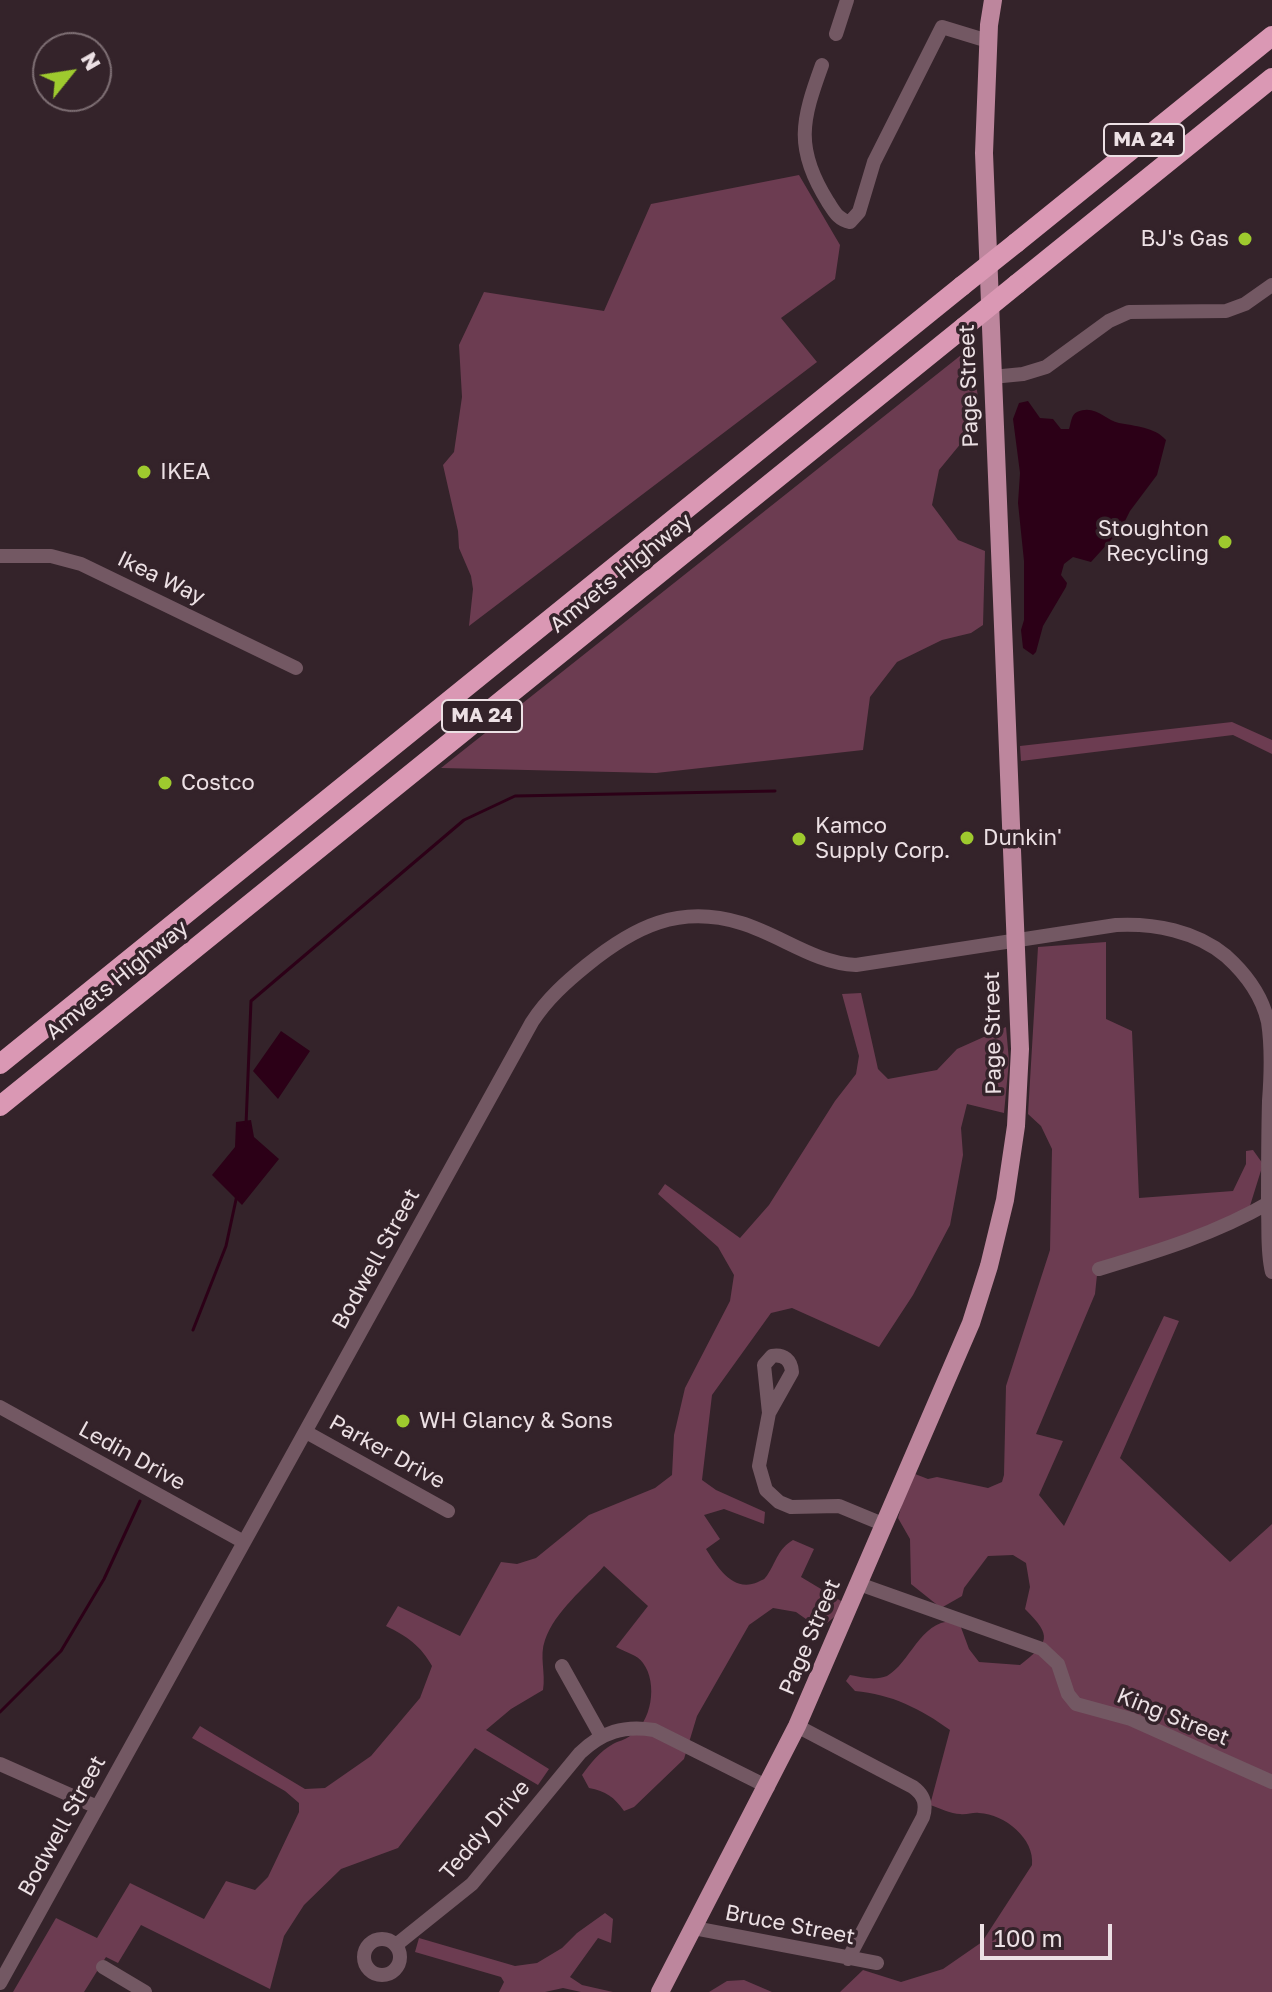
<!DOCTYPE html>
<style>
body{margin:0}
#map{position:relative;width:1272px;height:1992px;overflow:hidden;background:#34232a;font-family:"Golos Text",sans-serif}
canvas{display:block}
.north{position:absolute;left:32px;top:32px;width:80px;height:80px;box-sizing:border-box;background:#34232a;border:2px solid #7e6f74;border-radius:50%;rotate:60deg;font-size:22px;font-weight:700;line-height:32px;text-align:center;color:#ece0e4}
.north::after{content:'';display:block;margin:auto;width:28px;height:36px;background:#9eca2e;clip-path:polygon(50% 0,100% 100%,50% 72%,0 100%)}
.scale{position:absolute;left:980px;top:1924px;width:132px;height:36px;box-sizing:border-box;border:4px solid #ece0e4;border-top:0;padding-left:10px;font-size:24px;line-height:28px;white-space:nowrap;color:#ece0e4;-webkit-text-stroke:6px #34232a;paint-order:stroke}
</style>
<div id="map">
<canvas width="1272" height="1992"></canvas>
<div class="north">N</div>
<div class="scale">100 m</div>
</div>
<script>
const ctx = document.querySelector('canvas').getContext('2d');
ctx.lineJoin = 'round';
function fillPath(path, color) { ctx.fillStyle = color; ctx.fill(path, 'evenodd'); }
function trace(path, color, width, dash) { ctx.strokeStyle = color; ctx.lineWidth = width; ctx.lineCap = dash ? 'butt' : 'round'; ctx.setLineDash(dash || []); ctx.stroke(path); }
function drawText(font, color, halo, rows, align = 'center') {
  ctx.font = font + ' "Golos Text",sans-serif'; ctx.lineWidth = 7; ctx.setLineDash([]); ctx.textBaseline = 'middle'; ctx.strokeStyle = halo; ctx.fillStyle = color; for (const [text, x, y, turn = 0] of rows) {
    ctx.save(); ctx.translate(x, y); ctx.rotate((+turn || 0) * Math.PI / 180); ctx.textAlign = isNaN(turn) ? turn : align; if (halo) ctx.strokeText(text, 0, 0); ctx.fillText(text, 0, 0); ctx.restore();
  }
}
fillPath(new Path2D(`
 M799,175L840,245L835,279L781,318L817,362L469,626L473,589L471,576L459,548L458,531L443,465L454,452L462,397L459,345L484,292L604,311L651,204Z
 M970,348L979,403L976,425L939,470L932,505L958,540L985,551L983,625L971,633L942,640L897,662L870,697L863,750L656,773L441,768Z
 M1232,722L1272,740V754L1233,735L1021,761L1020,746Z
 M1106,942V1019L1132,1031L1139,1198L1233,1191L1246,1164V1151L1253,1150L1263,1164L1249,1209L1097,1275L1095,1294L1036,1434L1063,1441L1039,1495L1064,1526L1164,1316L1179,1321L1120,1458L1230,1562L1272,1524V1992H840L863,1970L901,1982L943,1969L982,1942L1032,1865C1035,1839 1005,1814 979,1813C973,1812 967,1815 960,1814C951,1814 940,1808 930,1805L950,1730C921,1709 891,1694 855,1691L846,1681L850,1675C861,1677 875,1681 887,1676C911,1663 922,1615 959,1622L969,1649L979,1662L1020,1665C1049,1642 1053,1637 1025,1609L1030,1587L1026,1563L1013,1555L988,1556L964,1588L962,1596L941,1608L911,1584L910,1539L898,1518L904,1497L915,1474L928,1479L937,1477L988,1488L1002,1482L1004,1475L1006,1386L1050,1250L1052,1149L1041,1126L1028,1114L1038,947Z
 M861,993L878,1069L888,1079L937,1070L957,1049L1006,1027L1009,1061L1004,1113L967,1104L961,1128L963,1155L950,1225L913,1295L879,1347L792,1308L771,1313L712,1395L702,1480L716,1490L765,1512L764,1524L724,1509L704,1515L720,1539L706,1549C718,1568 733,1593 758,1582C764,1579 764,1580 768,1574C777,1560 778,1549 793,1540L814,1549L801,1577L841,1601L839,1613L820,1629L796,1612L773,1608L749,1625L697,1716L684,1759L634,1807L624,1811C614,1797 606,1791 589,1788L582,1775C590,1764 600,1751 613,1744C618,1741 625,1740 630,1736C652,1723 658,1683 643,1663C638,1655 625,1652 616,1647L648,1606L604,1566C585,1588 555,1611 545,1640C539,1656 546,1673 543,1690L511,1709L486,1730L549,1769L538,1785L475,1748L398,1848L341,1869L304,1905L284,1936L270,1989L141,1925L118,1963L106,1957L84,1992H13L56,1918L97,1938L130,1883L204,1919L226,1881L255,1890L268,1877L299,1812V1803L285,1791L192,1738L200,1726L305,1789L325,1788L371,1756L420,1698L432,1666C421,1646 407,1636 386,1626L398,1606L460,1636L501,1562L517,1564L536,1558L589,1515L655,1488L672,1475L674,1435L685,1388L730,1301L734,1275L718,1247L658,1194L665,1184L740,1238L769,1205L835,1101L856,1074L859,1056L842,994Z
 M605,1913L613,1919L611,1943L598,1938L570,1977L582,1985L613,1992H581L563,1988L545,1992H499L504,1982L501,1977L415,1952L419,1938L515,1966L537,1963L562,1948L577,1933Z
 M744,1980L772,1992H709L727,1981Z`), '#6c3c51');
fillPath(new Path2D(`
 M1028,401L1040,418L1053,419L1061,429H1069C1071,423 1071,415 1077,412C1095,404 1105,420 1119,423C1134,426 1155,427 1166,440L1157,475L1130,511L1121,529L1091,562L1073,557L1064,564L1061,575L1067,583L1066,587L1043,626L1036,652L1033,655L1023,648L1021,630L1024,620V561L1018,503L1020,473L1013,419L1019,403Z
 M281,1031L310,1051L278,1099L253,1071Z
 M251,1120L254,1137L279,1159L242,1205L212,1175L235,1147L236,1122Z`), '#2c0017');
trace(new Path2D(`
 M246,1125L251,1001L464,820L515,796L775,791
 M193,1330L226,1246L237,1195
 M0,1712L61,1651L104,1579L140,1501`), '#2c0017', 3);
trace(new Path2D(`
 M836,34L847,0
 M822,65C802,120 794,148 828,202C834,211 838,220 850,222L859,212L874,162L942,27L988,41
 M992,377L1023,374L1046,367L1109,321L1129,312L1226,311L1245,304L1272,285
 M0,556H51L81,564L296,668
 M1099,1269C1159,1251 1218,1233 1272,1201
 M0,1407L244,1542
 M769,1413L764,1365L772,1356C784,1354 791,1360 792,1372L769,1413L759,1466L766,1490L779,1502L791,1507L839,1506L885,1525
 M306,1432L448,1511
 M859,1584L1042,1649L1058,1664L1068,1694L1076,1704L1131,1719L1272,1782
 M562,1666L601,1736
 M797,1726L913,1787C924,1795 927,1804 923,1817L848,1959
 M0,1764L97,1807
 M694,1928L877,1963
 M364 1957a18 18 0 1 1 36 0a18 18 0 1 1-36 0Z
 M396,1945L472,1884L580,1753C602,1732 624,1725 654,1730L768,1787
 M103,1967L145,1992
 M0,1983L532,1022C547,999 566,982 587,965C634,927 679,904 741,923C781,935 814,963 856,965L1116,925C1154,923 1196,931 1226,956C1246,974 1262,995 1268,1022C1272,1048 1271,1075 1269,1101C1268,1138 1268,1174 1268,1211C1269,1232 1267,1252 1272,1272`), '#735863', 14);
trace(new Path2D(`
 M660,1992L797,1726L971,1323L989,1266L1005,1200L1016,1126L1020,1049L984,153L989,25L993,0`), '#bd869d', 18);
trace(new Path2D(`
 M1016,243L1272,36
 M1017,284L1272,78
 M0,1064L962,286
 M0,1106L964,327`), '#da98b4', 20);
trace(new Path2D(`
 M962,286L1016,243
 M964,327L1017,284`), '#da98b4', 20);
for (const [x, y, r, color] of [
 [1245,239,8,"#9eca2e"],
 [144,472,8,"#9eca2e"],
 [1225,542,8,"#9eca2e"],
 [165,783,8,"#9eca2e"],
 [967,838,8,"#9eca2e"],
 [799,839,8,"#9eca2e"],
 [403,1421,8,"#9eca2e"]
]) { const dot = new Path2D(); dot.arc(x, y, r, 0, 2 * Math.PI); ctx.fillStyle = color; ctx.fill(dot); trace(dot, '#34232a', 3); }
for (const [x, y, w] of [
 [1144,140,80],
 [482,716,80]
]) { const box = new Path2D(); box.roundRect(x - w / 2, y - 16, w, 32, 6); ctx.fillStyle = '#34232a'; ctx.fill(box); trace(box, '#ece0e4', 2); }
drawText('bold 20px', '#ece0e4', null, [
 ["MA 24",1144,140],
 ["MA 24",482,716]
]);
drawText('22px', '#ece0e4', '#34232a', [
 ["BJ's Gas",1229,239,"right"],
 ["IKEA",160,472],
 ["Stoughton",1209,529,"right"],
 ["Recycling",1209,554,"right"],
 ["Costco",181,783],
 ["Kamco",815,826],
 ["Supply Corp.",815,851],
 ["Dunkin'",983,838],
 ["WH Glancy & Sons",419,1421]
], 'left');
drawText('22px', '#ece0e4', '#34232a', [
 ["Page Street",969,386,-92],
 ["Amvets Highway",621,573,-39],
 ["Ikea Way",161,578,26],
 ["Amvets Highway",117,980,-39],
 ["Page Street",993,1033,-91],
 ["Bodwell Street",376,1259,-61],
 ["Parker Drive",387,1452,29],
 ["Ledin Drive",132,1456,29],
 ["Page Street",810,1637,-67],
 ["King Street",1173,1717,22],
 ["Bodwell Street",62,1826,-61],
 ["Teddy Drive",485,1830,-49],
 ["Bruce Street",790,1925,11]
]);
</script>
